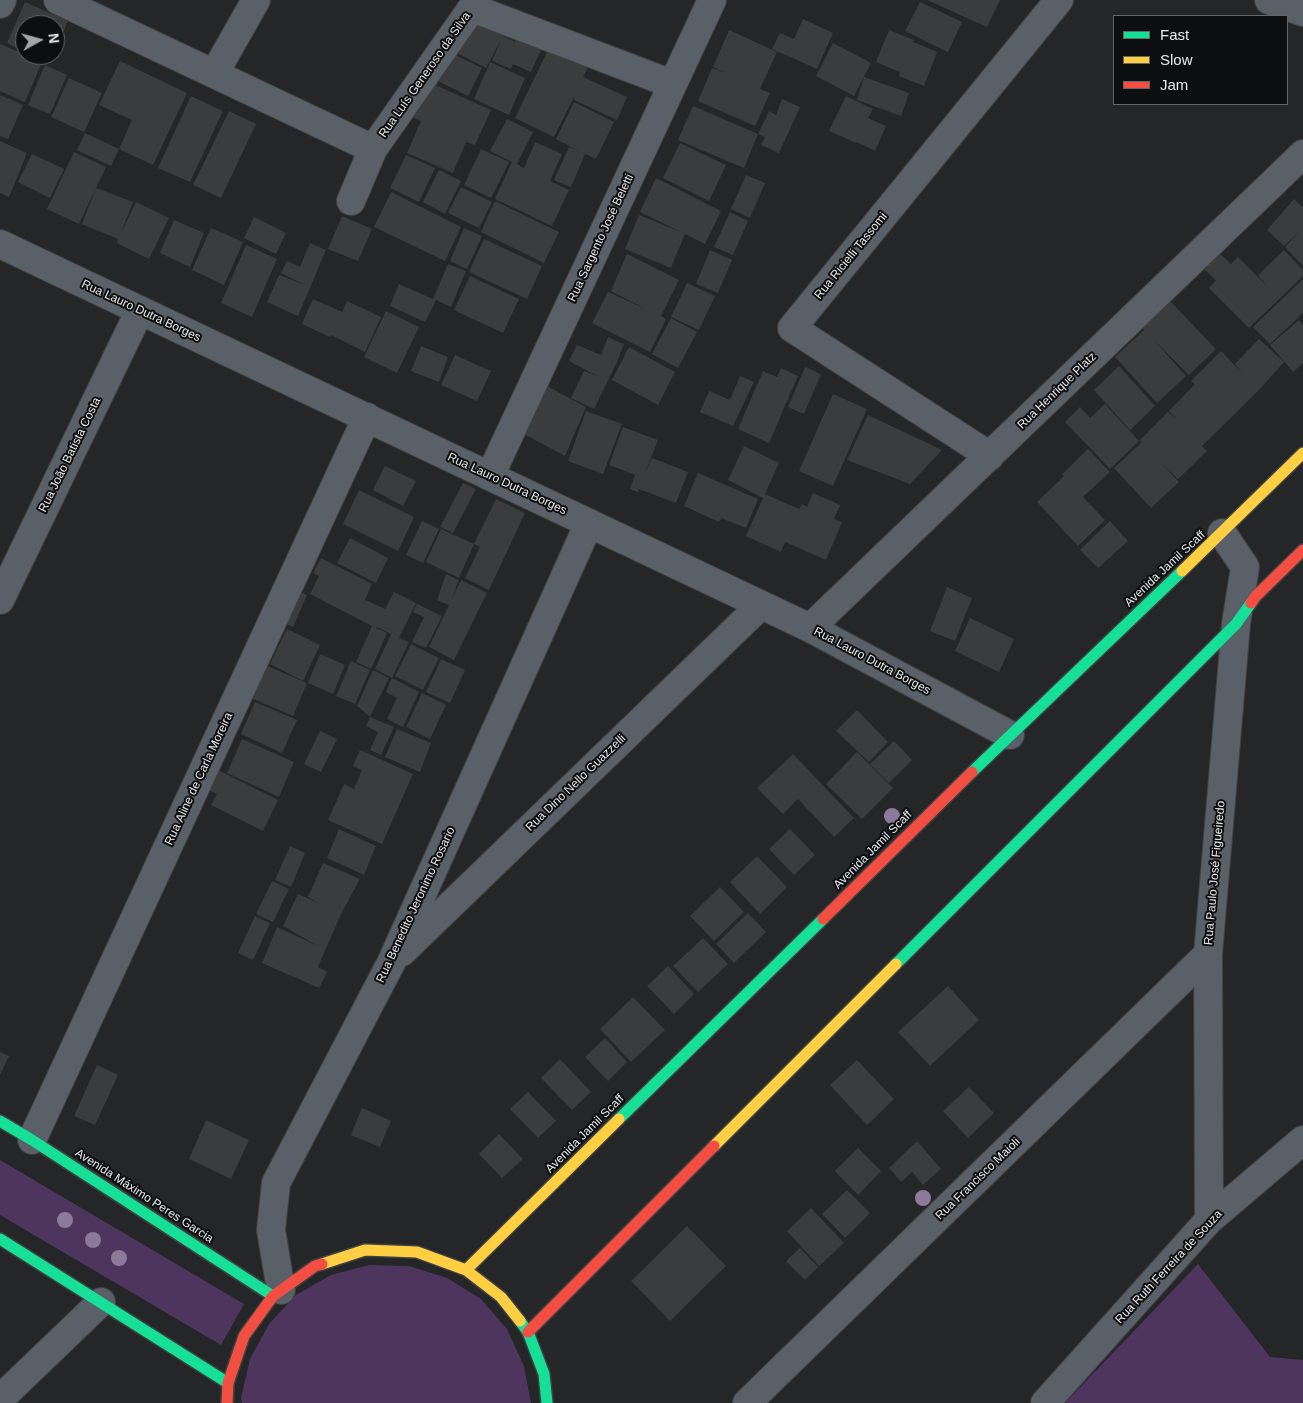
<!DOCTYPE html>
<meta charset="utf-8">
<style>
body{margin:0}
#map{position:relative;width:1303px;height:1403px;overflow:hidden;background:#242628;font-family:Arial,sans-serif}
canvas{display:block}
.legend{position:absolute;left:1113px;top:15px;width:175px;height:90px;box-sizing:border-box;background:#0d0e10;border:1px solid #656668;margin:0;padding:6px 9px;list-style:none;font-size:15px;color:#e8e9ec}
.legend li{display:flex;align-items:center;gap:10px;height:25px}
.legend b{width:25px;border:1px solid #656668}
.north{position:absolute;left:15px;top:15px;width:50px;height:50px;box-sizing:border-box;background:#0d0e10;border:1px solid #656668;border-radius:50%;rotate:83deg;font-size:14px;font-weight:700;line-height:20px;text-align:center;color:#e8e9ec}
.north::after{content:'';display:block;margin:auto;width:18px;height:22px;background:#a3a5a7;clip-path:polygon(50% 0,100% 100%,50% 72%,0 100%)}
</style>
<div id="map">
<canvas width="1303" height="1403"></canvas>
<ul class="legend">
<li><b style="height:6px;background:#16e098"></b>Fast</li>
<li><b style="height:6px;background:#ffcf43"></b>Slow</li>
<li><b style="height:6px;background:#f24e42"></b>Jam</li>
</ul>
<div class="north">N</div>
</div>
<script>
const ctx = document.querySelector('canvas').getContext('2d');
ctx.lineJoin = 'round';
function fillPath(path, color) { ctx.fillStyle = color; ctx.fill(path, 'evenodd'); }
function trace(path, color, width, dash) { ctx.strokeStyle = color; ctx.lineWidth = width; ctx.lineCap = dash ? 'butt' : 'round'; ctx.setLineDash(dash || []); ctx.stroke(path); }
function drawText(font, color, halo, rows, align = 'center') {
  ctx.font = font + ' Arial,sans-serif'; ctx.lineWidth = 4; ctx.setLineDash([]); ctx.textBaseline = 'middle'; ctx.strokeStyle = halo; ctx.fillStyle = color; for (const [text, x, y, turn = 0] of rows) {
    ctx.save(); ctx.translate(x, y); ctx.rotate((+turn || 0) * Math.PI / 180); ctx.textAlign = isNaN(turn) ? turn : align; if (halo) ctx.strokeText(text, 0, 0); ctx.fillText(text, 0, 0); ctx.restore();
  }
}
fillPath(new Path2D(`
 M0,1160L244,1304L221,1345L0,1215Z
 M1198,1264L1270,1357L1303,1360V1403H1065Z
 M369,1265L409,1266L447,1278L481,1299L507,1329L524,1366L531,1403H242L241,1398L250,1359L269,1324L296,1295L331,1275Z`), '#4e355e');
fillPath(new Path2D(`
 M927,0H1000L987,27Z
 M25,2L68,21L55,51V25H25V52L7,43Z
 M920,2L962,22L948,52L905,31Z
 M803,19L833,33L817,69L772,49L780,33L794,39Z
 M471,21L515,42L519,30L545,41L531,72L513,64L511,69L492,61L501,40L486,68L455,52Z
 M729,30L777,52L760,89L770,93L755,126L698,101L712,68L726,73L713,67Z
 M889,30L914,40L913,42L937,52L924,86L899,76L900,72L876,62Z
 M833,43L871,63L854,96L816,76Z
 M0,44L42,62L25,102L0,91Z
 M549,48L588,67L583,77L627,97L617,120L574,100L575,95L554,137L515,118Z
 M445,50L482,68L468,96L432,78Z
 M33,55H53L50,63Z
 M120,61L187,93L153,165L119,149L132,120L99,105Z
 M490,62L525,78L509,115L474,99Z
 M45,65L67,75L50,114L28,105Z
 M864,77L909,93L901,116L857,100Z
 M69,78L102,93L84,132L51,117Z
 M422,79L491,110L475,145L466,142L453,173L407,153L421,121L406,115Z
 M0,95L23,105L8,139L0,136Z
 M191,96L223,111L190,182L158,168Z
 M846,96L873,109L868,118L886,126L875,151L857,142L856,143L829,131Z
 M782,99L800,107L779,153L761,145L765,137L758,134L769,111L776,115Z
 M574,102L614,122L596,159L585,154L571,187L554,180L569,147L579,151L556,139Z
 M693,106L758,134L744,168L678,140Z
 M229,111L256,124L221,198L193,185Z
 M507,119L533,132L517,164L524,168L535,142L562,154L550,181L569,190L552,226L495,199L512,162L490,151Z
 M85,133L119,149L111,166L77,150Z
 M0,141L27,153L9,197L0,193Z
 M680,143L726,165L709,201L663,178Z
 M481,149L509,162L491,198L464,185Z
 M74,152L106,167L79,224L47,209Z
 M32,154L64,169L50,198L18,182Z
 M406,155L435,168L419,202L390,188Z
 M439,170L461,181L445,214L423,202Z
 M746,175L765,183L750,218L731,209Z
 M656,178L721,211L705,244L685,234L671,268L625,249L639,215L681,232L640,212Z
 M461,187L492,202L479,228L448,213Z
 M96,188L133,202L121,233L136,202L169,218L149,259L117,243L118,239L82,224Z
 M391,192L461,227L445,261L374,227Z
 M1294,199L1303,207V266L1285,247L1299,232L1284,246L1267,230Z
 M495,201L559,232L544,263L481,232Z
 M730,212L748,221L733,255L714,247Z
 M342,216L372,229L358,261L328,249Z
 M254,217L286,233L276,254L244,238Z
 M174,220L204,233L190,267L160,253Z
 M211,228L243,242L224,285L192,270Z
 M464,228L482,236L467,269L450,261Z
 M484,239L542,266L527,299L469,272Z
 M310,243L326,250L298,316L267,302L279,275L305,285L281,273L287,261L300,267Z
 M246,245L277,259L252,317L221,303Z
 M710,250L732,260L718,293L696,284Z
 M1284,250L1303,270V276L1249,328L1209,288L1216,280L1203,268L1218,252L1231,264L1238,257L1268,287L1258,275Z
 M627,254L679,280L661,316L666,319L650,352L592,323L608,292L648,310L611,291Z
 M448,264L466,271L451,307L436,300L425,322L390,306L399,284L433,299Z
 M470,276L519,299L503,333L454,310Z
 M1303,279V313L1270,344L1253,327Z
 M687,283L715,296L699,330L671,317Z
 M313,299L342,312L347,301L381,317L365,352L331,335L330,337L302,324Z
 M1170,301L1216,349L1189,375L1154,340L1186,376L1157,403L1115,357L1144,330L1142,328Z
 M386,311L419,327L397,373L364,357Z
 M671,318L697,332L678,368L652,354Z
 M1299,320L1303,325V363L1293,372L1270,345Z
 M608,337L624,344L617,362L594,409L571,398L584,371L597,376L569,361L577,345L601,355Z
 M1259,339L1284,362L1259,390L1202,446L1207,451L1178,479L1163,465L1179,482L1151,508L1114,468L1142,442L1139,441L1168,412L1178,420L1169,411L1195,384L1191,381L1221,351L1242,373L1235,364Z
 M421,346L448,357L439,382L411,371Z
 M629,347L675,372L658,405L612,380Z
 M455,355L491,371L477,401L441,385Z
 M1119,366L1155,406L1130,430L1094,390Z
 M805,367L821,374L804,414L788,407Z
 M781,368L798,376L769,443L738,429L763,371L777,377Z
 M740,376L754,382L733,426L700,412L709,391L730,400Z
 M545,385L586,407L565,456L520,432Z
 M833,394L867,409L833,486L799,471Z
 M1105,404L1139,441L1110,469L1065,422L1080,407L1090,418Z
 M586,411L622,424L603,474L568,461Z
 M868,415L942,450L910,484L847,460Z
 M623,427L658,440L645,473L652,458L688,472L676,503L639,489L638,492L630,489L635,475L609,465Z
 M744,446L779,463L765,494L799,509L802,504L807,507L813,493L840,505L834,519L842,522L826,560L785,542L781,552L746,536L763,498L728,480Z
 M1088,449L1110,472L1083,497L1105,520L1078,546L1037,502L1064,476L1062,474Z
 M385,466L416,481L403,506L373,490Z
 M698,473L758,499L746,528L721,518L719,522L684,506Z
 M463,483L476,489L453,533L440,527Z
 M359,490L414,517L398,551L343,524Z
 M496,499L525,513L489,590L465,578L480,547L474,544Z
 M422,521L439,529L423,563L406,555Z
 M1110,521L1128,541L1098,568L1080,550Z
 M441,529L474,544L459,578L426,562Z
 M350,538L388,558L376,583L337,563Z
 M321,558L372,584L365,600L385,609L394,592L416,603L399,638L409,642L392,678L375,669L391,634L377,627L376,628L387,633L371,669L356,662L372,626L310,594L319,576L313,573Z
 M446,574L459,580L451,600L461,580L487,593L454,660L429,647L449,605L437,600Z
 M947,587L972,598L955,641L930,631Z
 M292,588L307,595L293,627L277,620Z
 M417,604L442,616L426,648L412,642L424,617L413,612Z
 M970,618L1014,639L999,672L955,651Z
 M287,629L320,645L303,681L270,664Z
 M411,644L439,658L423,690L395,676Z
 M320,654L345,665L333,694L308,683Z
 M441,659L465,670L450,703L426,692Z
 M351,661L370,670L355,704L336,696Z
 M263,664L307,683L293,716L249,697Z
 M373,670L389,678L370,717L394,727L381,755L370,750L378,732L366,726L370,717L357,706Z
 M392,678L419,692L403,727L387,719L397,698L386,692Z
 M422,693L446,705L430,739L406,727Z
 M255,702L297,720L282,753L241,734Z
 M857,710L888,742L869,762L836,731Z
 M397,729L431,743L420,772L385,757Z
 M320,731L337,739L321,772L304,764Z
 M242,739L294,762L279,797L227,773Z
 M894,741L912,760L889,783L870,764Z
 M360,750L413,774L382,844L328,820L344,784L354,789L362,770L353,766Z
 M857,752L893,788L862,819L826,784Z
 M793,754L854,818L834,837L798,799L783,814L757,788Z
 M218,770L278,800L263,831L211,805L217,794L208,790Z
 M339,829L376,846L364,875L327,858Z
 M790,829L815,855L794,875L769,849Z
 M290,846L305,853L291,887L275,880Z
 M757,856L787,887L760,914L730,882Z
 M323,863L360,879L341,914L318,967L327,972L319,988L262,963L277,927L318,946L283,926L298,894L318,903L308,897Z
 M272,881L289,889L273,922L256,914Z
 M720,887L744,912L714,941L690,916Z
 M748,913L766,932L734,963L716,944Z
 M255,916L270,923L253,960L238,953Z
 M703,938L728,964L698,992L673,966Z
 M668,966L694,994L674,1014L647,986Z
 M948,986L979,1020L930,1066L898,1032Z
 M633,997L665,1030L631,1062L600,1029Z
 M605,1038L627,1062L608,1081L585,1057Z
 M0,1052L9,1056L0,1075Z
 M560,1059L591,1092L572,1110L541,1078Z
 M857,1060L894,1099L867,1125L830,1085Z
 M97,1065L118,1075L95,1125L74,1116Z
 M969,1087L994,1113L968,1138L943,1111Z
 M528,1092L556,1121L538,1138L510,1109Z
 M362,1108L391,1121L380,1147L351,1135Z
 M206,1120L249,1140L231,1179L189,1159Z
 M499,1134L523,1159L502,1178L479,1154Z
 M917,1141L941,1169L923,1185L912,1172L901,1182L889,1168Z
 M858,1148L881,1171L858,1195L835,1171Z
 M847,1190L870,1213L845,1238L822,1214Z
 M811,1208L844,1243L819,1266L787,1231Z
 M687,1226L726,1266L670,1321L631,1281Z
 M800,1248L818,1267L805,1280L786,1261Z`), '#3b3c3d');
const street = new Path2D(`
 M58,0L373,149
 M1269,0L1303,12
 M0,4L2,0
 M214,74L256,0
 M351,201L373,149L472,8L672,84
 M0,244L810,628L1010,735
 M990,456L792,328L1059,0
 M490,476L712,0
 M0,600L140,310
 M810,628L1303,154
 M402,952L761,605
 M32,1140L367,417
 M1209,1220L1208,954L1236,624L1245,567L1222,533
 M281,1290L271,1230L276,1183L392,961L589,523
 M0,1399L101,1302
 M747,1403L1208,954
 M1045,1403L1209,1220L1303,1140`);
const fast = new Path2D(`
 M972,772L1182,571
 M896,964L1236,624L1251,603
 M619,1119L823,919
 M0,1121L32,1140L273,1296
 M0,1239L228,1383
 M520,1321L528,1332L544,1374L547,1403`);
const slow = new Path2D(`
 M1182,571L1303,453
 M714,1146L896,964
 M322,1264L365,1250L417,1252L466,1270L501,1297L520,1321
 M466,1270L619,1119`);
const jam = new Path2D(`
 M1251,603L1256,596L1303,550
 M823,919L972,772
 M528,1332L714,1146
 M227,1403L228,1383L244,1336L273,1296L315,1266L322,1264`);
trace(street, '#404143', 30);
trace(fast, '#404143', 14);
trace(slow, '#404143', 14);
trace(jam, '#404143', 14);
trace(street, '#5a6067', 28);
trace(fast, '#16e098', 11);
trace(slow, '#ffcf43', 11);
trace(jam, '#f24e42', 11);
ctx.fillStyle = '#8c7a9a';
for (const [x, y] of [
 [892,816],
 [923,1198],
 [65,1220],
 [93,1240],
 [119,1258]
]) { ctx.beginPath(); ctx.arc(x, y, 8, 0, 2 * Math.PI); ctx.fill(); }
drawText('12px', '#e8e9ec', '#0d0e10', [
 ["Rua Luís Generoso da Silva",425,75,-55],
 ["Rua Sargento José Beletti",601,238,-65],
 ["Rua Ricielli Tassomi",851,256,-51],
 ["Rua Lauro Dutra Borges",141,311,25],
 ["Rua Henrique Platz",1057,391,-44],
 ["Rua João Batista Costa",70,455,-64],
 ["Rua Lauro Dutra Borges",507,484,25],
 ["Avenida Jamil Scaff",1165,569,-43],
 ["Rua Lauro Dutra Borges",872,661,28],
 ["Rua Aline de Carla Moreira",199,779,-65],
 ["Rua Dino Nello Guazzelli",576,783,-44],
 ["Avenida Jamil Scaff",873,850,-45],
 ["Rua Paulo José Figueiredo",1215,873,-85],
 ["Rua Benedito Jeronimo Rosario",416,905,-65],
 ["Avenida Jamil Scaff",585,1134,-45],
 ["Rua Francisco Maioli",978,1179,-44],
 ["Avenida Máximo Peres Garcia",144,1196,33],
 ["Rua Ruth Ferreira de Souza",1169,1267,-47]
]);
</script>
